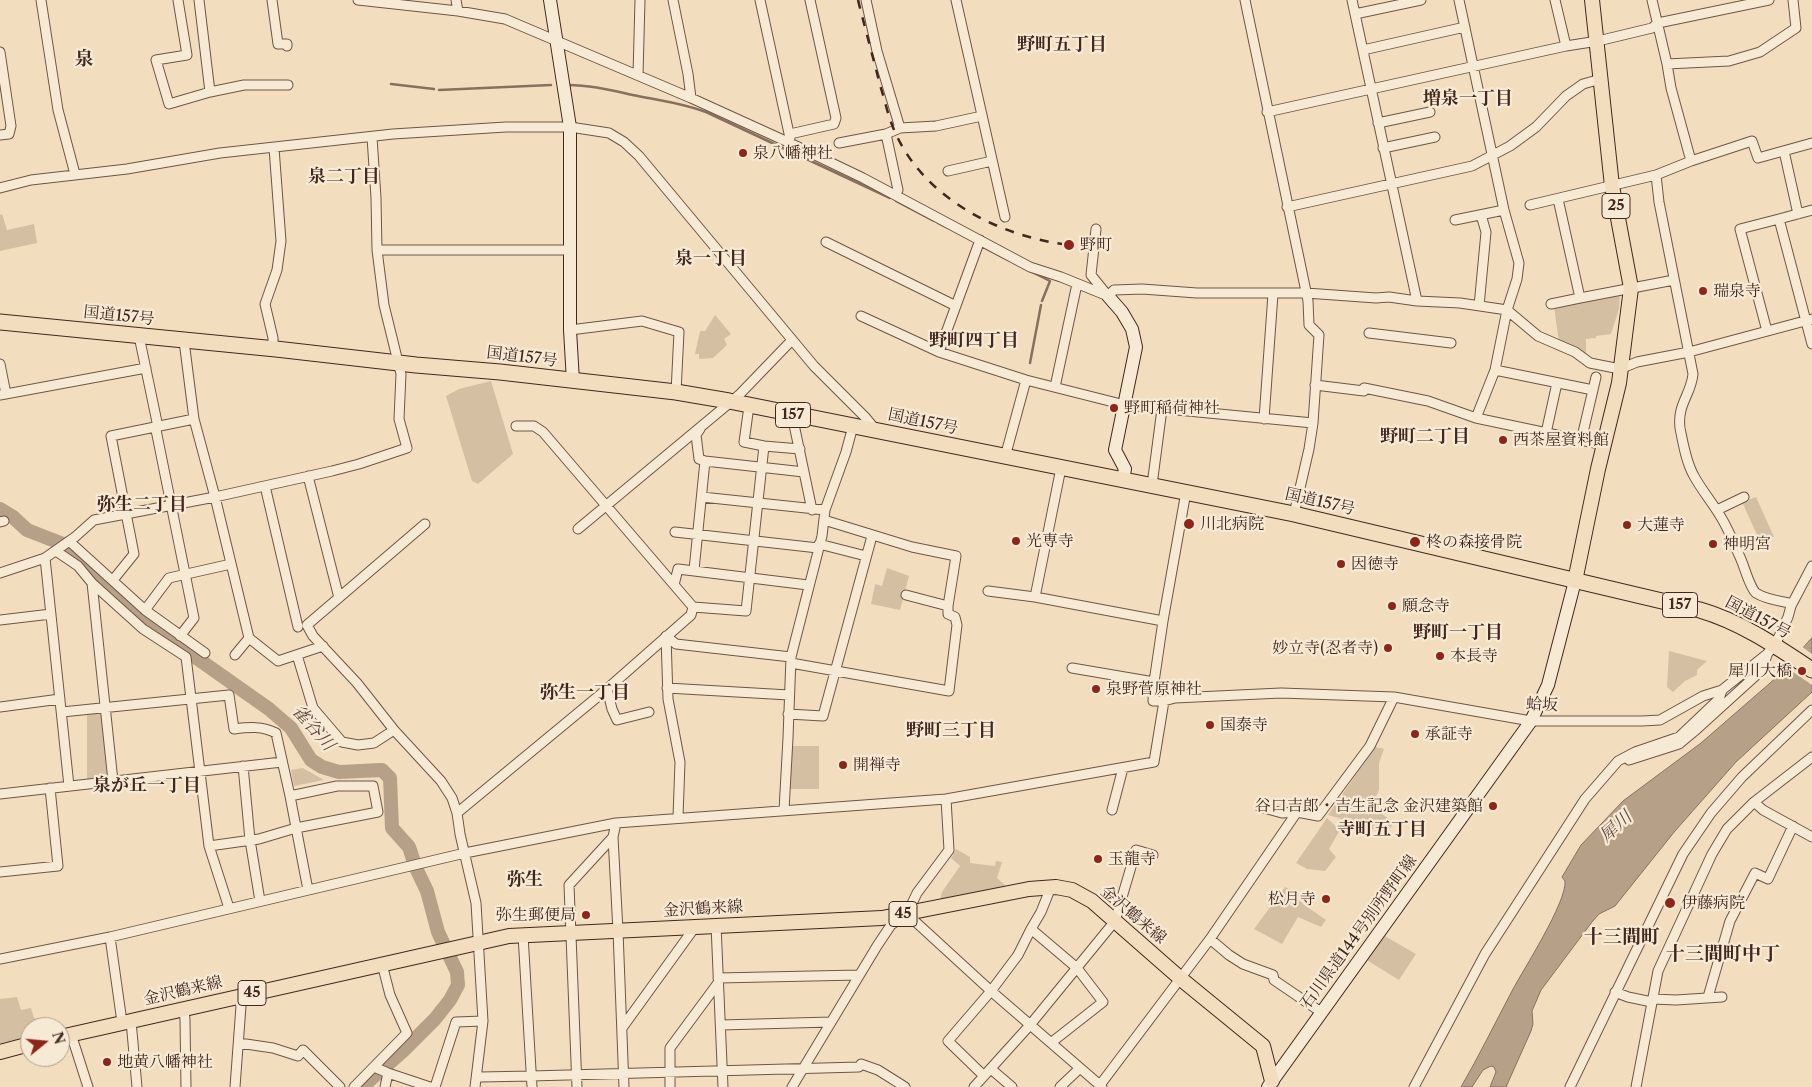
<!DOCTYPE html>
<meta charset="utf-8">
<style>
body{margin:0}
#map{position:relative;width:1812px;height:1087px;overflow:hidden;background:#f2debe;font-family:"Libre Caslon Text",serif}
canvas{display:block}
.north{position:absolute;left:20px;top:1017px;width:50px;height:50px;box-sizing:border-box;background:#f7ead5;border:1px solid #af9c8c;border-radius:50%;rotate:73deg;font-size:14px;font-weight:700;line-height:20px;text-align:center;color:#42271e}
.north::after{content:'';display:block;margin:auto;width:18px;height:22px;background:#8f2418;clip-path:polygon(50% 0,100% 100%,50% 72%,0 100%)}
</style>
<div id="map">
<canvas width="1812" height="1087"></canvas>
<div class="north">N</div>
</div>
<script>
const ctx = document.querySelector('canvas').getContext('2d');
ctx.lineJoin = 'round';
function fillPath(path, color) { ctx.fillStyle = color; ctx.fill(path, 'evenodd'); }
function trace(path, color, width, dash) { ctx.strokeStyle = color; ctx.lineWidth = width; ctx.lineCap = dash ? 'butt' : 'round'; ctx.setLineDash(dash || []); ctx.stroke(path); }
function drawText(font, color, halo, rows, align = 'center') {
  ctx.font = font + ' "Libre Caslon Text","Noto Serif JP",serif'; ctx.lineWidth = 4.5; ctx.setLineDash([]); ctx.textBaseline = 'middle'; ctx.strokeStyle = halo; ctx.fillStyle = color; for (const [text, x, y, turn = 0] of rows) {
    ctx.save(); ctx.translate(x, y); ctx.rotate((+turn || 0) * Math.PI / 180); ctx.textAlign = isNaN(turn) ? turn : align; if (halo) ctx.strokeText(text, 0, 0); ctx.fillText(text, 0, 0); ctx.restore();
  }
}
fillPath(new Path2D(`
 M2,214L7,230L34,224L37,243L0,251V215Z
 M1620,293L1619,309L1611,334L1596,336V338L1586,339V356C1578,349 1570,342 1559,342L1554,307Z
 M715,315L731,334L724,339L727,345L713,358L699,359V354H695L700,331H705Z
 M491,381L513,454L478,484L472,481L446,396L459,389Z
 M1756,497L1774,537H1758L1742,502Z
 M887,568L909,576L900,610L871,604L875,584L882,586Z
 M1669,651L1707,661L1697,670V675L1685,681L1673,692L1667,687Z
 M103,711L109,777L87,779V713Z
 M792,746H819V789H788Z
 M1375,747L1384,749L1379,763V790L1371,807L1394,822L1386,835L1363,825L1328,815Z
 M303,768L324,780L294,786L291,770Z
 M1327,818L1340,830L1329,849L1336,857L1325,871L1307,869L1296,863Z
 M956,849L970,857V863L995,866L996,861L1002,862L997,878L1006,886L940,900L942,892L960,866L951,858Z
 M1285,887L1304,896L1301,901L1303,904L1326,920L1321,927L1298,917L1282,944L1254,929Z
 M1383,935L1416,954L1399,980L1365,959Z
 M17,997L21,1010L31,1008L34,1018L57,1025L58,1027H30V1037L0,1044V999Z`), '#d4bfa3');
const water = new Path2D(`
 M1812,638V692L1736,762L1675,831L1615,906L1599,914L1592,922L1541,990L1532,1011L1533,1024L1531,1031L1506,1087H1490L1496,1072L1494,1067L1491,1066L1483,1070L1472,1087H1461C1479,1056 1495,1023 1512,991C1523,970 1567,902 1565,881L1562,877L1581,845L1623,801L1701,743L1777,677Z`);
fillPath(water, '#b6a088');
trace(water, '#88705e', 1);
fillPath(new Path2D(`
 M1801,646L1812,654V685L1783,665Z`), '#f2debe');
trace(new Path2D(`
 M391,84L434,89
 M568,85C592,85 614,91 638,96C663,101 682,103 706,112L890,198
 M439,90L551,85
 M896,201L934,221
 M938,223L948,228
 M981,246L1008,260
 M1030,271L1050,281L1042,301
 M1030,363L1041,305`), '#88705e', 2.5);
trace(new Path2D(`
 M0,509L13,517L27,530L63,544L89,565L102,579L157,630L269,709L291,728L311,760L322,767L339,772L382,770L390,778L392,828L409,847L416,868L427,891L438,932L457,972L458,985L450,1000L435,1019L403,1051L362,1087`), '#b6a088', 14);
const street = new Path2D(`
 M41,0L58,110L75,174
 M178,0L187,55L156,60L169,104L210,92L244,85H288
 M199,0L210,92
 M272,0L278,44H287V46
 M358,0L458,11L505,19L691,98L790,143L863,178L1030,267L1061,277L1108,296
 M456,0L458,11
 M673,0L688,74L691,98
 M760,0L790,138
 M866,0L877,51L900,128L886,134L898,190L895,195
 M956,0L1005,217
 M1245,0L1308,301L1309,325L1319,335L1313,423L1309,449L1294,514
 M1352,0L1417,301
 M1459,0L1504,210L1519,263L1517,279L1507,310L1495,370L1476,418
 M1555,0L1566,46
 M1652,0L1667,64
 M1355,14L1421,0
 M1363,50L1465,27
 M0,52L11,126L9,134L0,135
 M638,75L640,0
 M1267,112L1566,46L1598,41L1652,28L1658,23L1769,0
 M1378,123L1430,112
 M900,128L936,126L982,116
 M790,134L834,124L836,118L810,0
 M839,143L886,134
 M1383,148L1435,137
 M1784,151L1798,214
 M1691,161L1671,88L1667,64L1729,61L1760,52L1796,28L1793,0
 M948,171L992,161
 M1656,175L1659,202L1693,374C1691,395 1677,404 1680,428C1683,443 1686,462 1694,476C1701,489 1711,501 1719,514C1727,526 1733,541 1739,555C1744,564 1749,587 1756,593C1765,599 1779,601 1789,603L1791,606
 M0,188L31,180L127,169L220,153L393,134L506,127H570L609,133L624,142L639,156L814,366L866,418L875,429
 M1530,205L1656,175L1691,161L1752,141L1758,158L1812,143
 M1287,207L1472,166L1510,146L1536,127L1566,96L1583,84L1601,79
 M1812,210L1779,219L1812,344
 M1455,220L1504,210
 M1096,229L1091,275L1108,296
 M826,242L956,306
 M377,250H570
 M1108,296L1114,290L1142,289L1197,293H1306L1376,298L1389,297L1417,301L1460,303L1507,310L1538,336L1575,352L1590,363L1620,369L1637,362L1689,352L1812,319
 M1580,298L1674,280
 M1551,304L1580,298L1558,199
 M1479,306L1486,232L1481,215
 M861,316L939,352L1026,380L1125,405L1313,423
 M570,330L642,321L679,332L676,392
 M1767,331L1740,229L1779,219
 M1369,333L1451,343
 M139,336L158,427L156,430L194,618L180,636
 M184,341L194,419L215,497L249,638L278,661L323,646
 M273,349V338L265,304L277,270L281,241L274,148
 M939,352L980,240
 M0,364L6,394
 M1495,370L1593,390
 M1315,385L1364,391
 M1055,387L1077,284
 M1364,388L1428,401L1476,418L1604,445
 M0,395L146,368
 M792,415L812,510
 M1264,419L1273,294
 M516,426H534L543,432L693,607L746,611L764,446L744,442L749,406
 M1546,433L1557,383
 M1581,441L1596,377
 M764,446L800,449
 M1005,457L1026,380
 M705,461L804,472
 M308,476L339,598
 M1152,485L1162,409
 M265,486L298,627
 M1186,492L1163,621L1154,682L1153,701H1164L1175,698L1281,693L1394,697L1531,721H1642L1660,720L1703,696L1722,690
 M702,497L825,510
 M1717,510L1744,497
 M0,522L4,521
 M425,524L307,625L313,636L357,683L394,730L441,781L452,798L457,813L460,834L476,903L483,1021L475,1087
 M578,529L739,395L792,340
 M675,532L818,548
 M69,541L145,610L205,653
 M819,544L866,556
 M56,551L78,566L92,583L143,629L186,657L209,846L229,908
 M45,558L69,786
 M694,570L705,461L699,459L696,435L700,429
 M0,573L45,558L75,537L94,520L215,497L332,471L359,464L407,448L399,419L401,374L384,305L377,250L376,198L372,137
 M113,580L134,554L111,436L194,419
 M92,583L113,781
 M674,585L678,569L808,585
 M988,591L1035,597L1163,621
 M906,595L948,606
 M1035,597L1061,468
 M145,610L169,578L231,564
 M0,620L51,614
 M666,636L668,699L680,762L678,817
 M666,636L676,644L791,657
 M235,655L249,638
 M297,655L313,708L342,742L358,745L374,743L394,730
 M791,663L949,691L957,625L955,617L948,614V606L956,556L912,547L824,520
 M1072,668L1154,682
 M667,688L789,695
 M607,689L612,709L617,720L649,712
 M0,707L60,699
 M62,712L229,695L234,729C250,727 262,726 276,733L290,796L308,890
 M788,714L823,716L872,536
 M1629,760L1679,744L1697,729L1762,670L1767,655
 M243,766L250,840L260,901
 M0,794L282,762
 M946,799L949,850L917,893L907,914L991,991L1102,1087
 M1754,802L1763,810L1812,837
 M1260,807L1282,813L1297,812L1318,816L1370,746L1394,697
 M784,810L788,738L791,657L822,536L825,510L846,452L853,426
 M1112,810L1123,768
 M457,813L607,689L691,615L693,607
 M616,823L613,837L618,931L624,1087
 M209,846L259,839L296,828L378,812L373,786H337L290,796
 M0,872L58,866L50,788
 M716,925L723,1087
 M1031,929L1077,968L1103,1002L1052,1042
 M523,935L532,1087
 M110,937L122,1022
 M1210,939L1229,955L1243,964L1273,975L1274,980L1321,1012
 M0,959L110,937L465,853L616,823L946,799L1154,762L1164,701
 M718,978L859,975
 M1615,992L1628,997L1652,1002
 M1708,997L1730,921L1755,873L1768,879L1793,826
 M1653,999L1676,1000L1722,997
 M184,1009L185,1020L186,1087
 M131,1021L137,1087
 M721,1025L831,1022
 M622,1028L695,927
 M71,1034L88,1087
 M239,1043L273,1048L298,1056L303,1050L340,1087
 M861,1064L878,1070L905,1087
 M374,1067L388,1073L385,1087
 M991,1069L1012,1087
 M388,1073L430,1087
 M477,1075L481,1077L531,1076L859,1067
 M984,1076L948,1041L991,991L1018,955L1031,929L1041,912L1051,887
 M1100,1085L1210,939L1297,812
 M235,1087L241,1006L238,997
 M354,1087L407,1033L390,995L382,964
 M435,1087L456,1022L483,1021
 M577,1087L569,885L613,837
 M670,1087V1048L718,983
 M792,1087L877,946L891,925L903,917
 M974,1087L1030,1025L1115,921L1136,850L1153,855
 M1060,1087L1079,1069
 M1414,1087L1485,954L1585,799L1618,761L1635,752L1679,737L1719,699L1722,690L1767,654L1775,645L1788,617L1791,606L1812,566
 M1570,1087L1683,854L1711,813L1742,777L1812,710
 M1636,1087L1658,971L1712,854L1727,829L1754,802L1812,757`);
const secondary = new Path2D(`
 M550,0L570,127V330L573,381
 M1108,296L1122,312L1132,329L1136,347L1115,450L1125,469L1123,479
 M1268,1087L1531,721L1548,685L1575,581`);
const primary = new Path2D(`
 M1575,581L1598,469L1619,383L1631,288L1612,186L1592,0
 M60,1037L509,936L882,918L1029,889L1056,887L1072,890L1092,901L1181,979L1263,1046L1272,1081
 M0,1052L30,1044`);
const highway = new Path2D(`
 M0,322L276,349L416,365L500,372L676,392L729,401L1294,514L1700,610C1741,622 1776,646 1812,670`);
trace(street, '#6e5546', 11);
trace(secondary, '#42271e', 14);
trace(primary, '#42271e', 16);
trace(highway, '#42271e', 17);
trace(street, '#f7ead5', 9);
trace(secondary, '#f7ead5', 12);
trace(primary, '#f2debe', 14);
trace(highway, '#f2debe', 15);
trace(new Path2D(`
 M858,0C865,28 873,57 880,85C885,100 888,117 895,132C923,196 994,234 1062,244`), '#42271e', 2.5, [9, 9]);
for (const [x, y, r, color] of [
 [743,153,5,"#8f2418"],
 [1069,245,6,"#8f2418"],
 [1703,291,5,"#8f2418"],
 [1114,408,5,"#8f2418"],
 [1503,440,5,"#8f2418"],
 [1189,524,6,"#8f2418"],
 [1627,525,5,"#8f2418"],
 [1016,541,5,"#8f2418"],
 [1415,542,6,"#8f2418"],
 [1713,544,5,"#8f2418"],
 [1341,564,5,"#8f2418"],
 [1392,606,5,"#8f2418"],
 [1388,648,5,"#8f2418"],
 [1440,656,5,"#8f2418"],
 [1802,671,5,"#8f2418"],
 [1096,689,5,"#8f2418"],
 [1210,725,5,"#8f2418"],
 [1415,734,5,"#8f2418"],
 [843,765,5,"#8f2418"],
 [1493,806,5,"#8f2418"],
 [1098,859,5,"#8f2418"],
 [1326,899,5,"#8f2418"],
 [1670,903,6,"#8f2418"],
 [586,915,5,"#8f2418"],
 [107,1062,5,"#8f2418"]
]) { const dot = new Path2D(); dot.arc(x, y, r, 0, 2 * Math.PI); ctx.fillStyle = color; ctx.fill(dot); trace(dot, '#f7ead5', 2); }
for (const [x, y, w] of [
 [1616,206,28],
 [793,415,35],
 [1680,605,35],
 [903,914,28],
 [252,993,28]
]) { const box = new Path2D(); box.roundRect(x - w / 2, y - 12.5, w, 25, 4); ctx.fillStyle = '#f7ead5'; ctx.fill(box); trace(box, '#42271e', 1); }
drawText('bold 15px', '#42271e', null, [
 ["25",1616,206],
 ["157",793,415],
 ["157",1680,605],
 ["45",903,914],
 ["45",252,993]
]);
drawText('16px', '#42271e', '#f7ead5', [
 ["泉八幡神社",753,153],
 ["野町",1080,245],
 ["瑞泉寺",1713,291],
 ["野町稲荷神社",1124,408],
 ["西茶屋資料館",1513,440],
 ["川北病院",1200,524],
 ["大蓮寺",1637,525],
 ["光専寺",1026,541],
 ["柊の森接骨院",1426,542],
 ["神明宮",1723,544],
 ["因徳寺",1351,564],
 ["願念寺",1402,606],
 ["妙立寺(忍者寺)",1378,648,"right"],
 ["本長寺",1450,656],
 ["犀川大橋",1792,671,"right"],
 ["泉野菅原神社",1106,689],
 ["国泰寺",1220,725],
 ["承証寺",1425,734],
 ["開禅寺",853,765],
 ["谷口吉郎・吉生記念 金沢建築館",1483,806,"right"],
 ["玉龍寺",1108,859],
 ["松月寺",1316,899,"right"],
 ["伊藤病院",1681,903],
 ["弥生郵便局",576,915,"right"],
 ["地黄八幡神社",117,1062]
], 'left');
drawText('16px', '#42271e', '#f7ead5', [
 ["国道157号",119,316,6],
 ["国道157号",522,357,7],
 ["国道157号",923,422,12],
 ["国道157号",1320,502,13],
 ["国道157号",1758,618,28],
 ["蛤坂",1542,705,3],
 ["金沢鶴来線",703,909,-3],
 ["金沢鶴来線",1133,915,40],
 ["石川県道144号別所野町線",1359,932,-54],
 ["金沢鶴来線",183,991,-13]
]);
drawText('bold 18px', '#42271e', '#f7ead5', [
 ["野町五丁目",1062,45],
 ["増泉一丁目",1468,99],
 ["泉二丁目",344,177],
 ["泉一丁目",711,259],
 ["野町四丁目",974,341],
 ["野町二丁目",1425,437],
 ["弥生二丁目",142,505],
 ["野町一丁目",1458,633],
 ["弥生一丁目",585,693],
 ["野町三丁目",951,731],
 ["泉が丘一丁目",147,786],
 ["寺町五丁目",1382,830],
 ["弥生",525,880]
]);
drawText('italic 18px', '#654b3e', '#f7ead5', [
 ["雀谷川",313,728,49],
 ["犀川",1616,827,-42]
]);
drawText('bold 19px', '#42271e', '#f7ead5', [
 ["泉",84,60],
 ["十三間町",1622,938],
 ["十三間町中丁",1723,955]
]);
</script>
